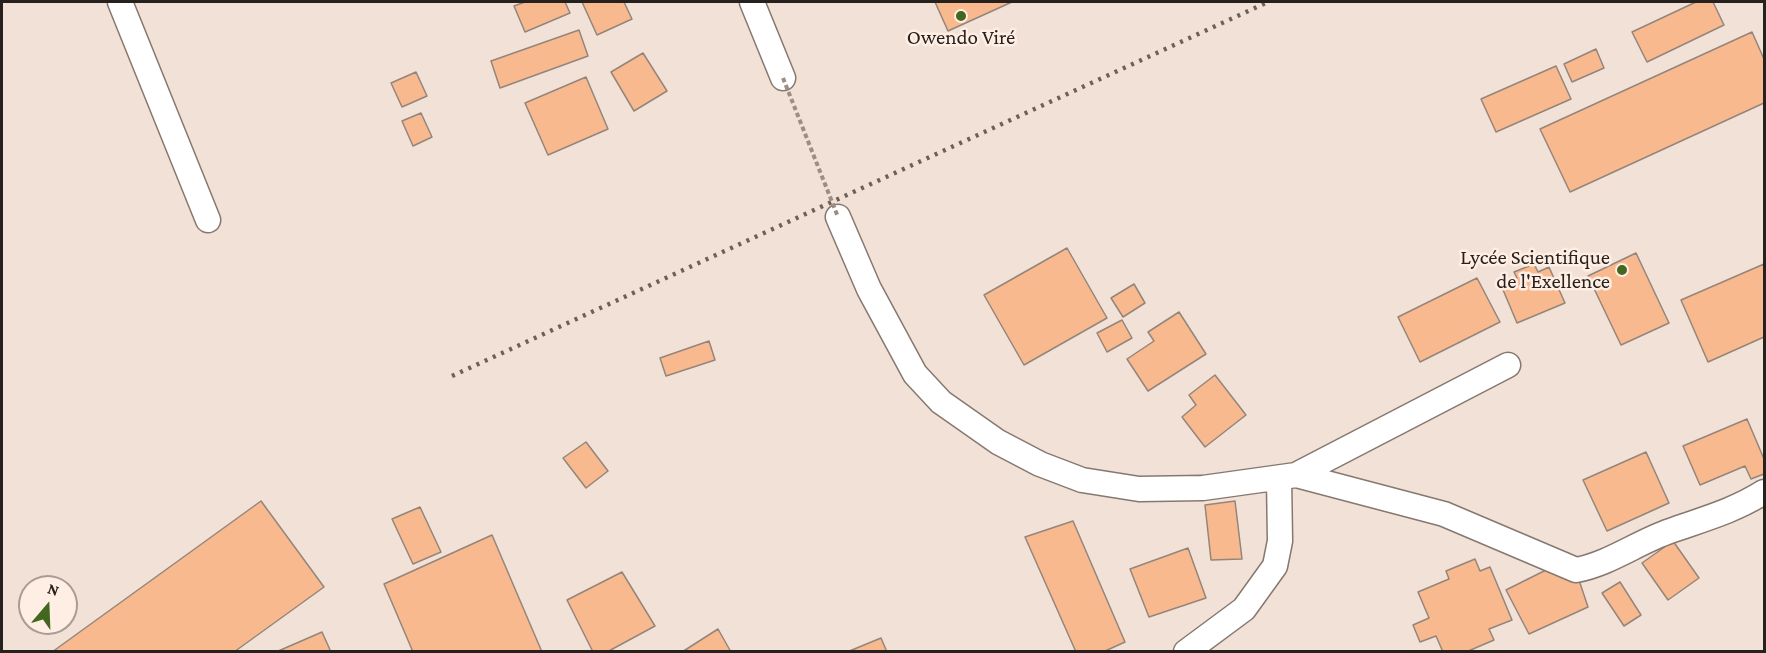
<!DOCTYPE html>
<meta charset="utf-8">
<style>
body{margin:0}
#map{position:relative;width:1766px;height:653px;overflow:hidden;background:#f2e1d6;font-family:"Crimson Pro",serif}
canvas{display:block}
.frame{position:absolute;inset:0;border:3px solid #27211d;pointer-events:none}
.north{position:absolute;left:18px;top:575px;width:60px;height:60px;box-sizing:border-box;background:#ffeee4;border:2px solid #a99c94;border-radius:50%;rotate:19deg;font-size:16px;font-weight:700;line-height:24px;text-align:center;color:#27211d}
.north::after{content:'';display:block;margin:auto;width:21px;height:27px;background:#43671f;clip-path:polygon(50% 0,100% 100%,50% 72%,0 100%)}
</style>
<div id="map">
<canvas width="1766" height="653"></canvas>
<div class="frame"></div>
<div class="north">N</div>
</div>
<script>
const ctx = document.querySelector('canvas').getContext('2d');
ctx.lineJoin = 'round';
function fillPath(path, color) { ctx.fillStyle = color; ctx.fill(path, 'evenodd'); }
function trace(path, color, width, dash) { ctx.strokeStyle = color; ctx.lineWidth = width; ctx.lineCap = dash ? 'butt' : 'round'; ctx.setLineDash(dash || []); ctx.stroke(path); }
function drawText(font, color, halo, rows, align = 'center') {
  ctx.font = font + ' "Crimson Pro",serif'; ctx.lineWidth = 5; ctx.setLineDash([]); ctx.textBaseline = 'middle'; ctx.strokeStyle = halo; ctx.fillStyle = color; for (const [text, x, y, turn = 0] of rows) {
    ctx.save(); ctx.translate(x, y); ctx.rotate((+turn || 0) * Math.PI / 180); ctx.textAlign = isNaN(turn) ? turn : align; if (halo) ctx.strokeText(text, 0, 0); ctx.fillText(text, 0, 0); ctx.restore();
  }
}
const building = new Path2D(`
 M525,2H565L570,13L525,32L514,6Z
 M582,2H624L632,19L597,35Z
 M935,2H1012L948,31Z
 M1696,2H1713L1724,25L1647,62L1632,32Z
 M579,30L588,56L500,88L491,61Z
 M1752,32L1764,59V103L1570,192L1540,129Z
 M1596,49L1604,68L1572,82L1564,64Z
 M643,53L667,91L634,111L611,72Z
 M1556,66L1571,99L1496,132L1481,99Z
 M416,72L427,96L402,107L391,83Z
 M586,77L608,129L548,155L525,103Z
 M421,113L432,137L413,146L402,121Z
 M1067,248L1107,318L1024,365L984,295Z
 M1636,253L1669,323L1621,345L1588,276Z
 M1534,264L1538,272L1549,267L1565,303L1517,323L1501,285L1517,278L1514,272Z
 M1764,264V337L1708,362L1681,300Z
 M1477,278L1500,322L1420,362L1398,317Z
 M1134,284L1145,303L1123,317L1111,298Z
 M1179,312L1206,354L1148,391L1127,359L1154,341L1148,332Z
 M1122,320L1132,338L1107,352L1097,333Z
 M709,341L715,360L666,376L660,358Z
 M1215,375L1246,415L1205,447L1182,417L1196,405L1189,395Z
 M1747,419L1764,459V474L1751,479L1745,466L1700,485L1683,446Z
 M586,442L608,471L586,488L563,458Z
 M1646,452L1669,503L1607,531L1583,480Z
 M261,501L324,587L234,652H52Z
 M1235,501L1242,559L1211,560L1205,505Z
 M420,507L441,552L413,564L392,519Z
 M1073,521L1125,642L1103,652H1076L1025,537Z
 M492,535L542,652H413L384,584Z
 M1673,541L1699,578L1668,600L1642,563Z
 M1188,548L1206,598L1149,617L1130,569Z
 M1475,559L1480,571L1490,567L1512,620L1489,629L1494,640L1466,652H1443L1436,636L1420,642L1413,625L1429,618L1418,592L1449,579L1446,571Z
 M1548,569L1578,577L1588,607L1529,634L1506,590Z
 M622,572L655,626L607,652H593L567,600Z
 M1620,582L1641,615L1624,626L1602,593Z
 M718,629L731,652H682Z
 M322,632L331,652H276Z
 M881,638L887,652H847Z`);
fillPath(building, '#f9b98f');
trace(building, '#94857b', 1.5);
const minor = new Path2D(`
 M120,2L208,220
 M752,2L783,78
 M838,217L869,289L915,374L941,402L998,442L1040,464L1082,480L1139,489L1203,488L1296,475L1508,365
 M1296,475L1444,514L1576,570C1609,564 1638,542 1670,531C1704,519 1734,511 1764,492
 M1186,652L1244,609L1275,566L1280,541L1279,478`);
trace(minor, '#87786f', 27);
trace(minor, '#fff', 24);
trace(new Path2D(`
 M452,376L1268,2`), '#6b615b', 4.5, [3, 6]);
trace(new Path2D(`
 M783,78L838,217`), '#9a8e86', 4, [4.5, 3]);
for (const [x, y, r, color] of [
 [961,16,6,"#43671f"],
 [1622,270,6,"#43671f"]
]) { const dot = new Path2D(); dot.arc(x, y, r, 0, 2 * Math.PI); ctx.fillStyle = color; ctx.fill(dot); trace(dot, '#ffeee4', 2); }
drawText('21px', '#27211d', '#ffeee4', [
 ["Owendo Viré",961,38],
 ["Lycée Scientifique",1610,258,"right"],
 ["de l'Exellence",1610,282,"right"]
]);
</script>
